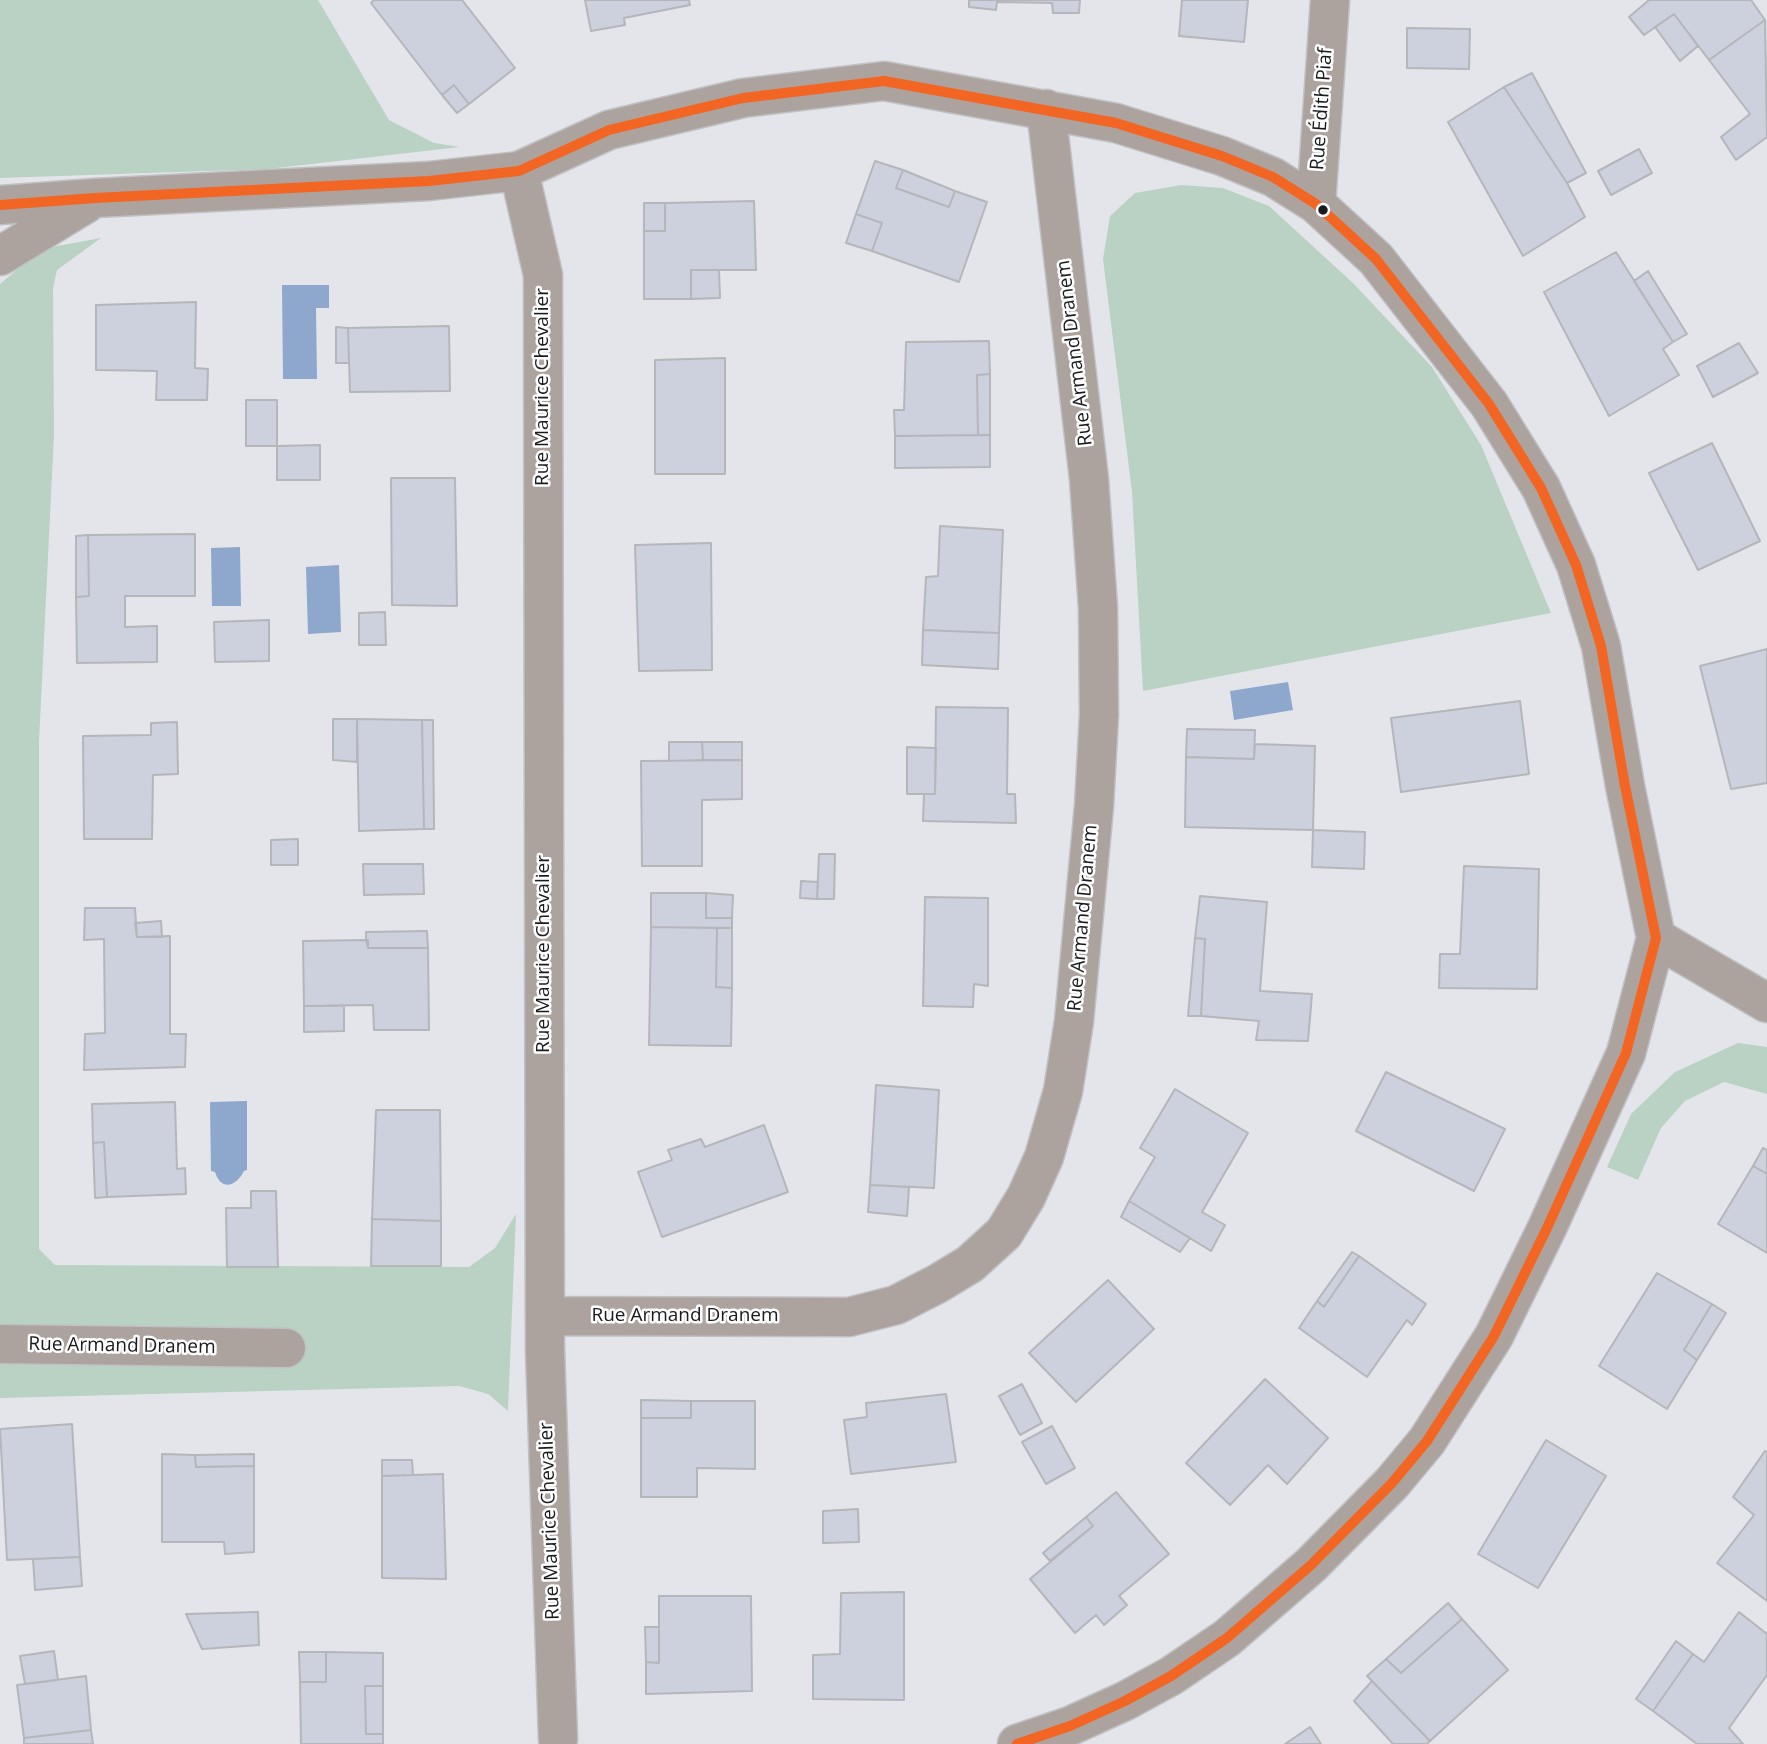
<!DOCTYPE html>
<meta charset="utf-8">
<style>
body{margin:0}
canvas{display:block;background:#e4e5ea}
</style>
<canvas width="1767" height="1744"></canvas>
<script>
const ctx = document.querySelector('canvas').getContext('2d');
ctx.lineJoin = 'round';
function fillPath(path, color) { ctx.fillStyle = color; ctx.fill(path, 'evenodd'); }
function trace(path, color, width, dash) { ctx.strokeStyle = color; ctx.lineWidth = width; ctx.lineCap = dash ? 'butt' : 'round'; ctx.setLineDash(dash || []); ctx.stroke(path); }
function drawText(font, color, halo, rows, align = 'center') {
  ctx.font = font + ' "Open Sans",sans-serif'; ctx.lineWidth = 5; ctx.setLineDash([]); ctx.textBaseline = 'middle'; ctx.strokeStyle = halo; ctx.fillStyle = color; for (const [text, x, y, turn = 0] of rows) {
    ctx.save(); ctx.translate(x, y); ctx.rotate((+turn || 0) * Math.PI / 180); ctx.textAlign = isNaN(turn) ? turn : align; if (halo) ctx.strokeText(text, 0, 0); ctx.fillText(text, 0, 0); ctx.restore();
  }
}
fillPath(new Path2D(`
 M0,0H318L389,120L434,143L460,147L268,169L0,178Z
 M1181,185L1223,188L1269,206L1354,284L1432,367L1481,445L1551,613L1143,691L1132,492L1103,259L1110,216L1135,193Z
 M101,238L57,270L53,288L54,434L39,742V1249L55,1265L469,1267L495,1248L516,1214L508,1411L488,1394L459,1386L0,1398V284L41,249Z
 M1738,1043L1767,1047V1094L1724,1082L1685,1101L1661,1128L1638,1180L1607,1167L1631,1114L1675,1072Z`), '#bad2c3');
fillPath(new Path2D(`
 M282,285H329V308H316L317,379H283Z
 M240,547L241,606H212L211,548Z
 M339,565L341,632L308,634L306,567Z
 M1288,682L1293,710L1234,720L1230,691Z
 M247,1101V1170L244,1171C236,1187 221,1191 215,1172L211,1171L210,1102Z`), '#8ea7cc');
const building = new Path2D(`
 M374,0H462L515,68L469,104L454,85L442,95L371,3Z
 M585,0H689L690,5L624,18L625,25L591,31Z
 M969,0H1080L1079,13H1053L1052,3L997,2L996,10L969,7Z
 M1182,0H1248L1244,42L1179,36Z
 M1649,0H1751L1765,20L1709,60L1674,14L1644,35L1629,17Z
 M1674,14L1698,46L1680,61L1655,27Z
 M1765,20L1767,137L1736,160L1721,137L1750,114L1709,60Z
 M1407,28L1470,29L1469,69L1407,68Z
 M1532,73L1586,173L1567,183L1504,87Z
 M454,85L469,104L457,113L442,95Z
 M1504,87L1567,183L1585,217L1523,256L1448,122Z
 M1639,149L1652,173L1611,195L1598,171Z
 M875,161L903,170L896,188L949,207L955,191L987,202L959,282L872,251L882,223L856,214Z
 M903,170L955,191L949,207L896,188Z
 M754,201L756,270H691V299H644V231H665V203Z
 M644,203H665V231H644Z
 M856,214L882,223L872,251L846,243Z
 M1616,252L1673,342L1663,349L1679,375L1609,416L1544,292Z
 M691,270H719L720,298L691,299Z
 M1648,271L1687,334L1673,342L1634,281Z
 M196,302L195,368L208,369L207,400H156L157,371L96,370V305Z
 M449,326L450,391L350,392L348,328Z
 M336,327L348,328L349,363H336Z
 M989,341L990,374L977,375L978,435L895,436L894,410H904L906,342Z
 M1739,343L1758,373L1713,397L1697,366Z
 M725,358V474H655V360Z
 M990,374V435H978L977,375Z
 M246,400H277V446H246Z
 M990,435V467L895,468V436Z
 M1712,443L1760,541L1698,570L1649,473Z
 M320,445V480H277V446Z
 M391,478H455L457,606L392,605Z
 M940,526L1003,530L999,633L923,630L926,577L938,576Z
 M195,534V596H125V627L157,626V662L77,663L76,597L89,596L88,535Z
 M88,535L89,596L76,597V536Z
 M711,543L712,670L639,671L635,545Z
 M385,612L386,645H359V613Z
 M269,620V661L215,662L214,622Z
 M923,630L999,633L998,669L922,665Z
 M1767,649V783L1731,789L1700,666Z
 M1520,701L1529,774L1401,792L1391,718Z
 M936,707L1008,708L1007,794H1015L1016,823L923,821L924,794H935Z
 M333,719H357V762L333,760Z
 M357,719L422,720L424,829L359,831Z
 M422,720H433L434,829H424Z
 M177,722L178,774L153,775L152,839H84L83,736L151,735V723Z
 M1187,729L1255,730L1254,759L1186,757Z
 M669,742H702L703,760L669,761Z
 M702,742H742V760H703Z
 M1255,744L1315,746L1313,830L1185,827L1186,757L1254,759Z
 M907,747L936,748L935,794H907Z
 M742,760V799L702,800V866H642L641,761Z
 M1313,830L1365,832L1364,869L1312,867Z
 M298,839V865H271V840Z
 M819,854H835L834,899H817Z
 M363,864H423L424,894L364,895Z
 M1464,866L1539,869L1537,989L1439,988L1440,954H1460Z
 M801,881L818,882L817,899L800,898Z
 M651,893H706V918H732V928L651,927Z
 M706,893L733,895L732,918H706Z
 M1200,896L1267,902L1260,991L1312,994L1308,1041L1256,1040L1259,1021L1201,1016L1205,939L1195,938Z
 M925,897L988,898V986L974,984L973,1007L923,1006Z
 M85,908H135L137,937L170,936V1034H186L185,1067L84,1070L85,1034L105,1033L104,939L84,940Z
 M161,921L162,937H137L135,923Z
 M651,927L717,928L716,987L732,988L731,1046L649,1045Z
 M717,928H732V988L716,987Z
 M427,931L428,948H368L366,940V932Z
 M1195,938L1205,939L1201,1016H1188Z
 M368,940V948H428L429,1030H374L373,1005L304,1006L303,941Z
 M304,1006H344V1031L304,1032Z
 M1386,1072L1505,1129L1474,1191L1356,1131Z
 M876,1085L939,1090L934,1188L870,1185Z
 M1175,1089L1248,1133L1202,1212L1225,1225L1211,1251L1129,1201L1155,1157L1140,1148Z
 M175,1102L177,1169L185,1168L186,1194L107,1197L104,1142L93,1143L92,1104Z
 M376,1110H440L441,1221L372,1219Z
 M764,1125L788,1192L662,1237L638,1172L672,1160L668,1150L701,1139L705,1147Z
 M104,1142L107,1197L95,1198L93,1143Z
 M1763,1148L1767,1150V1174L1753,1166Z
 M1753,1166L1767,1174V1253L1718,1224Z
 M870,1185L909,1187L907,1216L868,1212Z
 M251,1191H276L278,1267H227L226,1208H251Z
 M1129,1201L1190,1238L1180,1252L1121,1217Z
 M372,1219L441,1221V1266H371Z
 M1352,1252L1359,1256L1324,1307L1317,1301Z
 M1359,1256L1426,1304L1412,1325L1407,1320L1367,1377L1299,1328L1317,1301L1324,1307Z
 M1657,1273L1712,1304L1684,1350L1697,1360L1667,1409L1599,1366Z
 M1108,1280L1154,1329L1076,1402L1029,1353Z
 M1712,1304L1726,1313L1697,1360L1684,1350Z
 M1265,1379L1328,1438L1287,1484L1268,1465L1230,1505L1186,1463Z
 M1022,1384L1042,1423L1020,1435L999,1396Z
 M946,1394L956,1462L851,1474L844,1420L867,1417L866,1403Z
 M641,1400L691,1401V1418H641Z
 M691,1401H755V1469L697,1468V1497H641V1418H691Z
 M72,1424L80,1557L7,1560L0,1429Z
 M1052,1426L1075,1468L1046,1484L1022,1442Z
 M1546,1440L1606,1476L1538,1588L1478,1554Z
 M1765,1451L1767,1452V1601L1717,1563L1754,1515L1733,1497Z
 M162,1454L195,1455L196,1467L254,1466V1552L225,1554L224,1542H162Z
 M254,1454V1466L196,1467L195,1455Z
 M382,1460H412L413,1475L382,1476Z
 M443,1474L446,1579L382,1578V1476Z
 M1116,1492L1169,1554L1119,1596L1127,1605L1104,1625L1096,1615L1075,1633L1030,1579L1093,1526L1086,1517Z
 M858,1509L859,1542L823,1543V1511Z
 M1086,1517L1093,1526L1050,1561L1043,1553Z
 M80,1557L82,1586L35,1590L33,1559Z
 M904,1592V1700L813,1699V1655L840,1654L841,1593Z
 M659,1596H751L752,1691L646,1694V1662L659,1663Z
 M1448,1603L1462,1619L1401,1673L1386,1659Z
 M258,1612L259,1645L202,1649L186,1614Z
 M1739,1612L1767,1634V1675L1729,1728L1743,1744H1697L1653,1711L1693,1654L1704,1662Z
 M1462,1619L1508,1670L1430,1741L1367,1676L1386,1659L1401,1673Z
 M645,1627H659V1663L646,1662Z
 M1676,1641L1693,1654L1653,1711L1636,1699Z
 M54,1651L58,1680L25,1684L20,1656Z
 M299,1652H326V1682H300Z
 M326,1652L383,1653V1686H365L366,1734H383V1744H301L300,1682H326Z
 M86,1676L91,1730L24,1738L17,1685Z
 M1372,1681L1430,1741L1427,1744H1393L1354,1701Z
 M365,1686H383V1734H366Z
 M1310,1727L1321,1744H1285Z
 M91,1730L93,1744H24V1738Z`);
fillPath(building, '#cdd0dd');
trace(building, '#b5b6ba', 2);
const minor = new Path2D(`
 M519,171L543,275L545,1350L558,1739
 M1316,204L1330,0
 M0,205L95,198L429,181L519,171L609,130L743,98L884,81L1116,123L1222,156L1273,177L1316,204L1376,259L1489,404L1541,488L1576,565L1601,646L1625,786L1656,938L1626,1053L1547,1228L1494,1336L1427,1441L1392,1483L1311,1565L1227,1638L1171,1676L1125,1701L1070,1726L1017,1744
 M0,256L87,203
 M1656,938L1767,1003
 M545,1316L849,1317L896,1305L937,1284L970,1264L1004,1233L1026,1197L1044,1157L1063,1091L1074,1021L1094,806L1099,715L1098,608L1089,479L1046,109
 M0,1344L286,1348`);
trace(minor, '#c0c1c4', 41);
trace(minor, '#ada39e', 38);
trace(new Path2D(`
 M0,205L95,198L429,181L519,171L609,130L743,98L884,81L1116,123L1222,156L1273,177L1316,204L1376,259L1489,404L1541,488L1576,565L1601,646L1625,786L1656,938L1626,1053L1547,1228L1494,1336L1427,1441L1392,1483L1311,1565L1227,1638L1171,1676L1125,1701L1070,1726L1017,1744`), '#f26522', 10);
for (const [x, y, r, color] of [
 [1323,210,6,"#191a1d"]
]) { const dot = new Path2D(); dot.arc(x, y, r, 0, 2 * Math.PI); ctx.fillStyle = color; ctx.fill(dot); trace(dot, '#fff', 2.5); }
drawText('19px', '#191a1d', '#fff', [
 ["Rue Édith Piaf",1322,109,-86],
 ["Rue Armand Dranem",1075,353,-97],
 ["Rue Maurice Chevalier",543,387,-90],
 ["Rue Armand Dranem",1083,918,-85],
 ["Rue Maurice Chevalier",544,954,-90],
 ["Rue Armand Dranem",685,1316],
 ["Rue Armand Dranem",122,1346,1],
 ["Rue Maurice Chevalier",550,1521,-92]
]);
</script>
